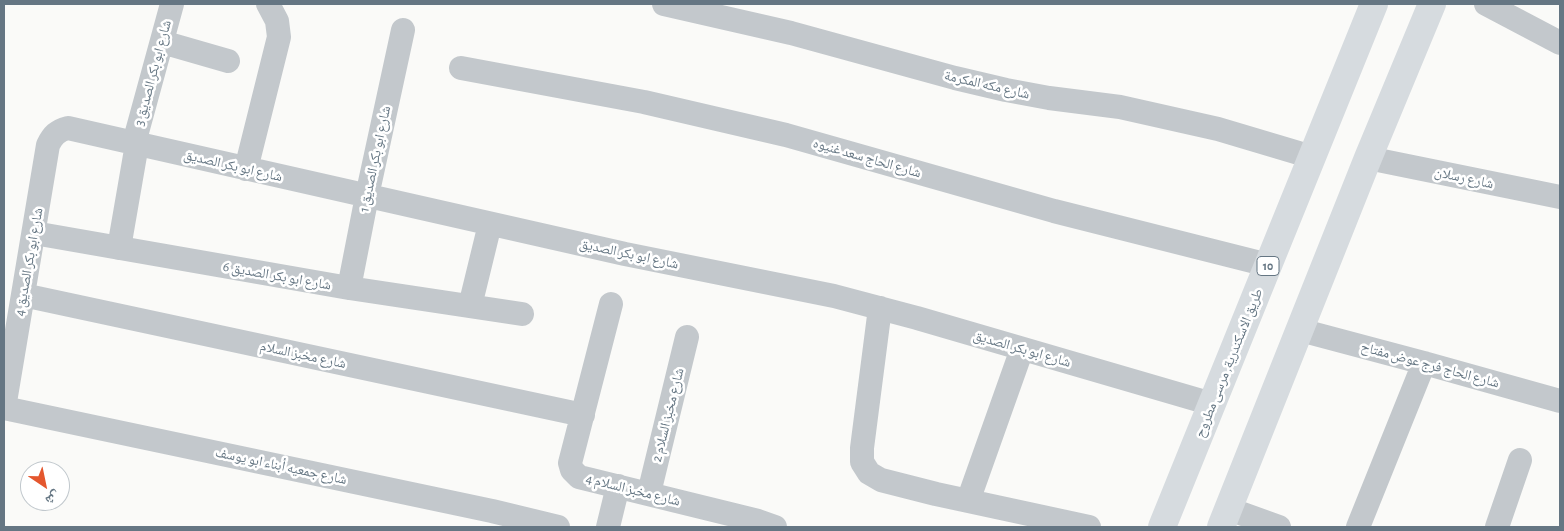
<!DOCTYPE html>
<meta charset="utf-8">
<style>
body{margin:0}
#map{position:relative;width:1564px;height:531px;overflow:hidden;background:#fafaf8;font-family:"Alegreya Sans","Noto Naskh Arabic",sans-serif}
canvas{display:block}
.frame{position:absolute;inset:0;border:5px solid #657683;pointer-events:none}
.north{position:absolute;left:20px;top:461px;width:50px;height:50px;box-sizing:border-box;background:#fff;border:1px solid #c1c8cd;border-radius:50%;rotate:146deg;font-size:14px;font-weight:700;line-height:20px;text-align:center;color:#657683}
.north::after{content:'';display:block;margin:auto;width:18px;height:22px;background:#e4572e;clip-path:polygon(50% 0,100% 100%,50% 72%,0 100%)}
</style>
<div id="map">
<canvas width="1564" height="531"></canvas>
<div class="frame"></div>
<div class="north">ش</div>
</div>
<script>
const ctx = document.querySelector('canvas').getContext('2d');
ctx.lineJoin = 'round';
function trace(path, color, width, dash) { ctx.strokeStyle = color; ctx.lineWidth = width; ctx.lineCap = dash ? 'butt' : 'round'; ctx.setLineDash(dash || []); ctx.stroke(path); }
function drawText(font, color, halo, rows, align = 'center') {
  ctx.font = font + ' "Alegreya Sans","Noto Naskh Arabic",sans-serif'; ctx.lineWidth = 5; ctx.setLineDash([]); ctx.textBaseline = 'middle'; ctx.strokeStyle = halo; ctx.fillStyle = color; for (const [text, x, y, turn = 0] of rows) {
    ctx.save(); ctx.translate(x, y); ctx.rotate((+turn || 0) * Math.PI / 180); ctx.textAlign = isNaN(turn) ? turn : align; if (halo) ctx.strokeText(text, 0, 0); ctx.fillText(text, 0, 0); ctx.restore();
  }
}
trace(new Path2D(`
 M664,4L791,33L955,78L1006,90L1049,98L1120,107L1218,129L1312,157
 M1486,4L1560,43
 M162,42L228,61
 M461,68L644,102L786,135L1054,211L1268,265
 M134,143L172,4
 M1368,158L1560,197
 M246,169L279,37L277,21L268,4
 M34,233L349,288L522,314
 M119,248L137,144
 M349,288L367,196L403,30
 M23,295L583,415
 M611,304L570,463L572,470L579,477L758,521L775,527
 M470,306L490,224
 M880,308L862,448V462L869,473L881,480L936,494L1089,527
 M1300,330L1424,363L1560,401
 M4,408L48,145C53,135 57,131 68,128L625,254L834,296L917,318L1212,404
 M4,408L492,511L558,527
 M649,493L687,337
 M968,501L1022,349
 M1229,509L1279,527
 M608,527L618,486
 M1358,527L1424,363
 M1497,527L1520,460`), '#c3c8cc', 24);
trace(new Path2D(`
 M1162,527L1374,4
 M1221,527L1368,158L1432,4`), '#d6dbdf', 28);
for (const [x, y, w] of [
 [1268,266,22]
]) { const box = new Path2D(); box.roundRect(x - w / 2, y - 9.5, w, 19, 4); ctx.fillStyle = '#fff'; ctx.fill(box); trace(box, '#657683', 1); }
drawText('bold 12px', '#657683', null, [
 ["10",1268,266]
]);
drawText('14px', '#657683', '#fff', [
 ["شارع ابو بكر الصديق 3",153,73,-75],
 ["شارع مكه المكرمة",987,85,13],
 ["شارع الحاج سعد غنيوه",867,158,16],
 ["شارع ابو بكر الصديق 1",375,159,-78],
 ["شارع ابو بكر الصديق",233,166,13],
 ["شارع رسلان",1464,178,12],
 ["شارع ابو بكر الصديق",629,254,12],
 ["شارع ابو بكر الصديق 4",29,262,-80],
 ["شارع ابو بكر الصديق 6",277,276,10],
 ["شارع ابو بكر الصديق",1022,349,16],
 ["شارع مخبز السلام",303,355,12],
 ["طريق الاسكندرية, مرسى مطروح",1229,363,-68],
 ["شارع الحاج فرج عوض مفتاح",1430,365,15],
 ["شارع مخبز السلام 2",668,415,-76],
 ["شارع جمعيه أبناء ابو يوسف",281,466,12],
 ["شارع مخبز السلام 4",633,490,14]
]);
</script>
